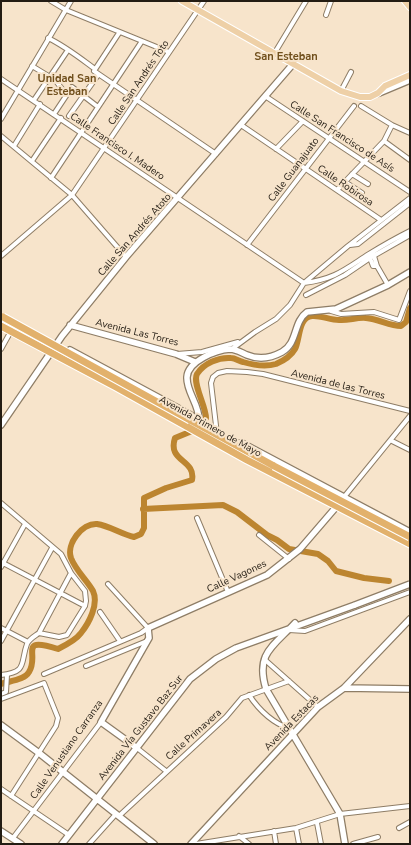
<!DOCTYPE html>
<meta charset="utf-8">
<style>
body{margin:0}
#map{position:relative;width:411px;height:845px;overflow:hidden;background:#f7e4cb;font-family:"Nunito Sans",sans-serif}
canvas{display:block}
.frame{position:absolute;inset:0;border:2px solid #231c13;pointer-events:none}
</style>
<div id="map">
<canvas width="411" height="845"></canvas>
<div class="frame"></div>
</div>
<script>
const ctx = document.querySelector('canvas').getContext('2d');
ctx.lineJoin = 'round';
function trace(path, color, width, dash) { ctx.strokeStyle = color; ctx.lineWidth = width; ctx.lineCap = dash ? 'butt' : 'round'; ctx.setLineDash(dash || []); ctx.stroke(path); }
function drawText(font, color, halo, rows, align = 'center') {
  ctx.font = font + ' "Nunito Sans",sans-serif'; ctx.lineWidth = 4; ctx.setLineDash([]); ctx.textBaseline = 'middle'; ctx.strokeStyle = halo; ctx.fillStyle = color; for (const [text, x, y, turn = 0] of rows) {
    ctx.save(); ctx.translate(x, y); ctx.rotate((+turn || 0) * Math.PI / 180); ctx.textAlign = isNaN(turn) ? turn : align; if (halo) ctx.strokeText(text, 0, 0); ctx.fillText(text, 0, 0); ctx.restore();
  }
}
trace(new Path2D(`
 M206,418C206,406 192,383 197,374C204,363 219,357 231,358C235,358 239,361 243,362C253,365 266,367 276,364C283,361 291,356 295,349C300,340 298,317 312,316C320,315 330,320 339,320C348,321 357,317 366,318C379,319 389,326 401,326L406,322L410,308
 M143,509L223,505L237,512L267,535L277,540L289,549L318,554L328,561L336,571L364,578L389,581
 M1,684C9,681 25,680 29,672C40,655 17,636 58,649C66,645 76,640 81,633C89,623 99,604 93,591C87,580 76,571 71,558C66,544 82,523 97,524C110,526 121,534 134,537L141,534L144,528V498L166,488L192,480C196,459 167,462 175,438L192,431`), '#bc8530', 6);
const street = new Path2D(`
 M51,1L66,10L169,52
 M326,15L331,1
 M119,33L94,71L216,154
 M48,38C65,46 80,58 95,69
 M274,54L306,1
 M32,66L55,80L67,95
 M1,79L304,283
 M341,91L351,72
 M265,96L410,192
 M34,100L68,50
 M361,106L392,125L410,133
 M54,114L72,87L98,107
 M69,116L98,75
 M1,119L71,1
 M241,125L381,220
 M1,136L72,195L126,257
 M384,141L410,160
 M14,146L40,104
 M276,149L303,121
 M32,161L61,118
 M352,174L368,184
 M51,178L142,41
 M345,182L362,193
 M337,190L384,141L392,125
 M247,245L354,106
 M350,245L358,244L410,203
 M1,256L72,195L204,1
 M374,256L377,266L388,285
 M370,258L373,266H377
 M304,283C335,279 344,270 369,254C382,246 396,238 410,231
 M306,295L345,275L370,258L410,235
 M331,311L341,314L374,312L399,320L410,291
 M1,349L11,331
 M232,349L255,332L276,319L290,305L304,283L348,246L410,198
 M177,354L202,352L238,342
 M217,434L211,383L213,377L218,373L227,371L247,372L263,374L410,411
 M392,441L410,450
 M344,497L410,416
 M1,503L61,554L71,573L85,591L86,601L85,606L67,635L59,637L39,633C35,636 29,639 27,644C20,663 28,672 1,675
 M197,518L228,592
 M259,535L289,559
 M1,562L85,606
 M1,567L25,524
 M100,612L120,641
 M1,628L28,642
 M289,630L305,631L410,592
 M39,633L71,573
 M1,641L52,548
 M264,659L318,707
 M86,666L147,641
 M44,674L141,633L148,628L108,584
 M1,694L6,692L7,675
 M249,695C259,710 273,723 290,729
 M1,699L44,683L58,718L56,726L11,796
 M137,748L166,771
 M1,789L69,835
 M119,816L226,717L242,698L289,681
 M317,823L321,844
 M296,828L299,844
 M399,828L410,822
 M274,831L276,844
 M239,836L249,844
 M13,838L101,722
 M89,844L116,814
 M196,844L296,828L340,814L410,806
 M353,844L378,837`);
const secondary = new Path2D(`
 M379,93L410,80
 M70,325L176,354L195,362
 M70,350L189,414L201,422
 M199,421C200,405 186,392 187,377C188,361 216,350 230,349C236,349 242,353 247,355C259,360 271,358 282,352C298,343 293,322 307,312L336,309L388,285L410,272
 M1,425L62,336L126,257L293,64
 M232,443H242L410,532
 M295,623C274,646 255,653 266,689L340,814L345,844
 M344,688L410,689
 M1,725L39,753L154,844
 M137,748L101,722L149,638L148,628L267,575L300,549L337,506
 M1,831L21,844
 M62,844L190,679L216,659L236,648L355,605
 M191,844L318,707L344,688L410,619`);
const primary = new Path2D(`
 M182,1L341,91L360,97H370L378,93L385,86L410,75
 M405,1L410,7`);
const highway = new Path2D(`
 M1,326L116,387L247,460L410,544
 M190,420L274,466`);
trace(street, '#8e7d66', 6);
trace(secondary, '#8e7d66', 8);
trace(primary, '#fff', 8);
trace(highway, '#fff', 9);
trace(street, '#fff', 4);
trace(secondary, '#fff', 5.5);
trace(primary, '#eed0a7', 6);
trace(highway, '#e2b16c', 7);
const secondaryBridge = new Path2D(`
 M355,605L410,584`);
const highwayBridge = new Path2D(`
 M3,317L190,420
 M274,466L410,537`);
trace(secondaryBridge, '#8e7d66', 8, []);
trace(highwayBridge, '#fff', 9, []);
trace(secondaryBridge, '#fff', 5.5);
trace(highwayBridge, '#e2b16c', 7);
drawText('10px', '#231c13', '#f7e4cb', [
 ["Calle San Andrés Toto",139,83,-56],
 ["Calle San Francisco de Asís",342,137,33],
 ["Calle Francisco I. Madero",117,147,34],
 ["Calle Guanajuato",294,170,-53],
 ["Calle Robirosa",345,186,34],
 ["Calle San Andrés Atoto",135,235,-49],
 ["Avenida Las Torres",137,333,14],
 ["Avenida de las Torres",338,385,14],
 ["Avenida Primero de Mayo",210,427,29],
 ["Calle Vagones",237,577,-25],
 ["Avenida Estacas",292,723,-46],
 ["Avenida Vía Gustavo Baz Sur",141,728,-52],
 ["Calle Primavera",194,735,-42],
 ["Calle Venustiano Carranza",67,750,-55]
]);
drawText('bold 11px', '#704f1c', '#f7e4cb', [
 ["San Esteban",286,57],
 ["Unidad San",67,79],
 ["Esteban",67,92]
]);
</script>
